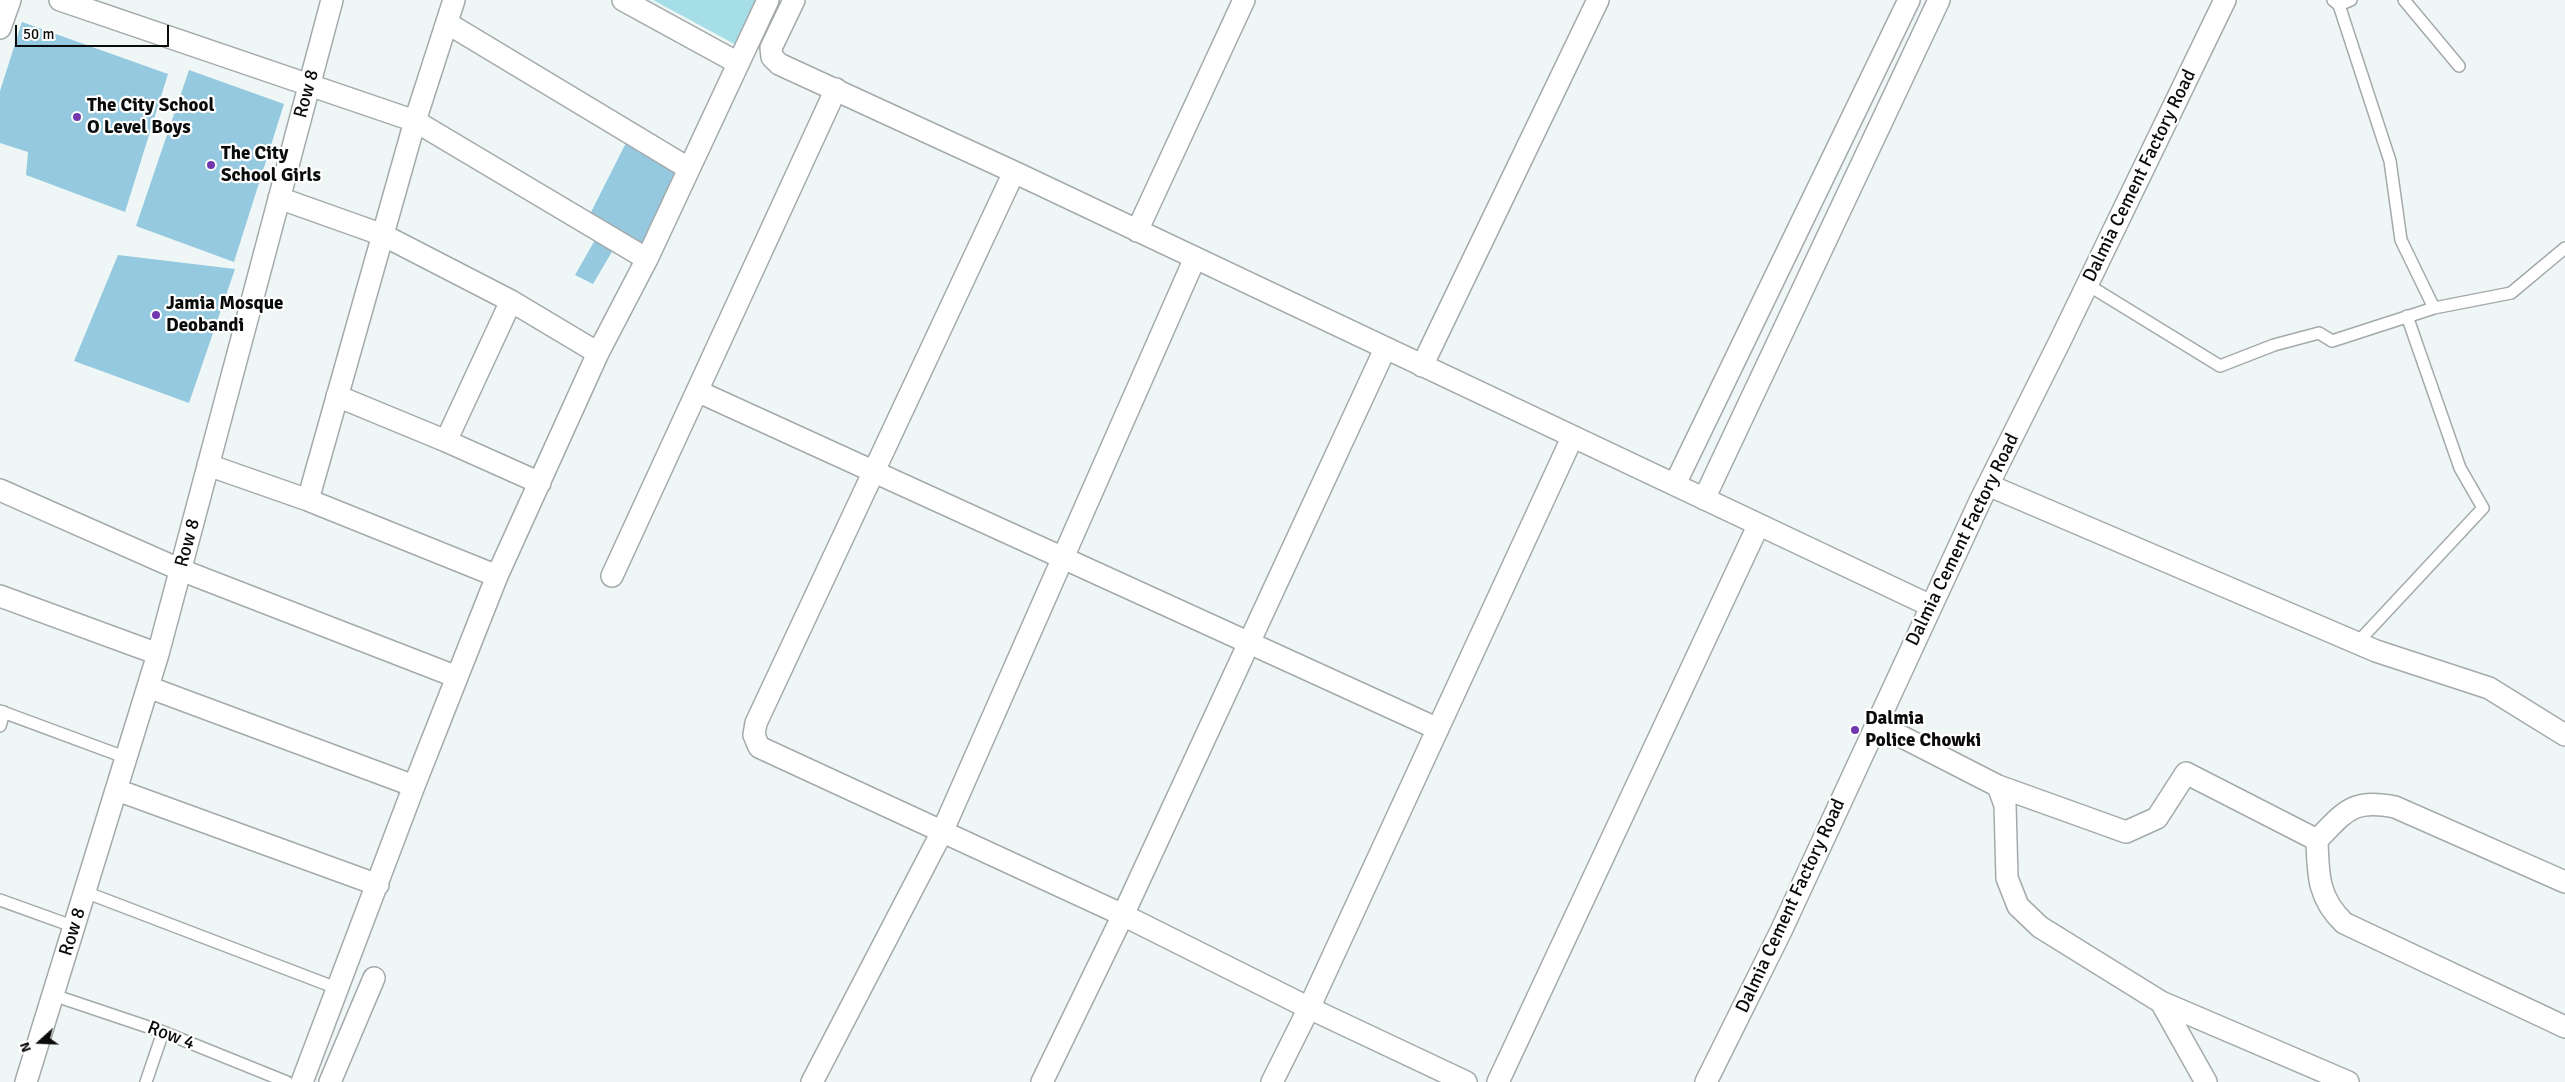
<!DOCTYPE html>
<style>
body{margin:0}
#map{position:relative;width:2565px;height:1082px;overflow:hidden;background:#eff6f6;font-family:Signika,sans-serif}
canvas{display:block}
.north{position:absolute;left:15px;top:1017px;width:50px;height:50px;-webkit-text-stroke:4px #fff;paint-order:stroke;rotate:250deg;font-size:14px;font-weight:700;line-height:20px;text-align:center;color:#0a0c0c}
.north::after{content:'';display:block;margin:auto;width:18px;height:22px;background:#0a0c0c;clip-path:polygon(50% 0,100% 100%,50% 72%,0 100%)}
.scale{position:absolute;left:15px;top:25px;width:154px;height:22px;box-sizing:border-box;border:2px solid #0a0c0c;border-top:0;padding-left:6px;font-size:15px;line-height:18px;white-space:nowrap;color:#0a0c0c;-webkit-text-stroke:4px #fff;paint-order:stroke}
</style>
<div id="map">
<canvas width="2565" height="1082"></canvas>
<div class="north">N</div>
<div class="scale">50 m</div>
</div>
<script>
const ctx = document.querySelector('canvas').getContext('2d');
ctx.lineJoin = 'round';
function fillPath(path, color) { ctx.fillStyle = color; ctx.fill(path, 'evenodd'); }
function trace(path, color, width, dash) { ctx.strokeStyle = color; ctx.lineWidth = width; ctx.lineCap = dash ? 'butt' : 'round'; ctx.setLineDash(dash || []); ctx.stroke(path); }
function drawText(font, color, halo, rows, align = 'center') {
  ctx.font = font + ' Signika,sans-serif'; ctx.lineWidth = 4.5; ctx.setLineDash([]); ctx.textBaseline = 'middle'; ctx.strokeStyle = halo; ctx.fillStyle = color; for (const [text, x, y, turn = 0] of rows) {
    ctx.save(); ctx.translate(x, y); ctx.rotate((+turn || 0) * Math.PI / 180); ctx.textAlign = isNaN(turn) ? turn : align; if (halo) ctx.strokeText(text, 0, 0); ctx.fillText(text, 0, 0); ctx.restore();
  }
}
fillPath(new Path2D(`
 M653,0H762L740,47Z`), '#a5dee6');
fillPath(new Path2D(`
 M22,22L168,74L125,212L26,175L28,152L0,143V91Z
 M189,70L284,104L234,262L136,226Z
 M628,139L688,169L646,258L588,218Z
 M595,240L613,250L593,284L575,275Z
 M118,255L235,269L189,403L74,361Z`), '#94c9df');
const service = new Path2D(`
 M2333,0L2339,5L2390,161L2401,240L2434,308
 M2404,0L2459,66
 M2339,5L2351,0
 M2088,285L2220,366L2274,345L2319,333L2332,341L2434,308L2511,293L2565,248
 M2357,643L2483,508L2460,468L2407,316
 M0,711L127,758
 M0,726L4,712
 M85,892L339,989
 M0,900L75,927
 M53,995L163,1032L287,1082
 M146,1082L163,1032`);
const minor = new Path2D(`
 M60,0L415,121L647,259
 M623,0L738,63
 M794,0L771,48L772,57L779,64L1014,172L1931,606
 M447,23L688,168
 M0,28L10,0
 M1014,172L756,723L754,735L759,747L1123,915L1309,1008L1466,1082
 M279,198L383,235L511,301L598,353
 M1137,231L1244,0
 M1422,366L1598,0
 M697,391L1438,729
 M337,396L446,441L540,483
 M446,441L511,301
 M208,465L308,500L497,576
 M1675,484L1909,0
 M1988,485L2376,651L2489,688L2565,735
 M0,490L181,570L457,677
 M1704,499L1939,0
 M308,500L415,121L454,0
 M612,576L836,89
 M0,596L158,654
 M148,687L414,786
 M1877,724L1998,786L2126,832L2157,818L2186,773L2317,840
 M1998,786L2005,805L2007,878L2018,906L2040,927L2161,1002L2348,1082
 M117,790L378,885
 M2565,882L2395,807C2352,798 2345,812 2317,840C2318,875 2318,898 2344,923L2565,1027
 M2161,1002L2206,1082
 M26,1082L158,654L332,0
 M302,1082L414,786L497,576L598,353L647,259L768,0
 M330,1082L374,978
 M812,1082L943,830L1195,258
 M1042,1082L1123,915L1385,349
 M1272,1082L1309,1008L1572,438
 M1498,1082L1758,526
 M1706,1082L1781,931L1981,499L2060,341L2225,0`);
trace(service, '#a4aaab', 14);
trace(minor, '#a4aaab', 24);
trace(service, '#fff', 11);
trace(minor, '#fff', 21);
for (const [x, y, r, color] of [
 [77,117,5,"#6f38af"],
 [211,165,5,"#6f38af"],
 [156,315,5,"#6f38af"],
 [1855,730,5,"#6f38af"]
]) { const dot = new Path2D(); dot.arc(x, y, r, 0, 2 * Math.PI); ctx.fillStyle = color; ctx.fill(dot); trace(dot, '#fff', 2); }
drawText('19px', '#0a0c0c', '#fff', [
 ["Row 8",307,94,-75],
 ["Dalmia Cement Factory Road",2140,176,-64],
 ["Dalmia Cement Factory Road",1963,540,-64],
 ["Row 8",188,543,-75],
 ["Dalmia Cement Factory Road",1791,906,-65],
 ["Row 8",73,932,-73],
 ["Row 4",171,1036,21]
]);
drawText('bold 19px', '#0a0c0c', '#fff', [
 ["The City School",87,106],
 ["O Level Boys",87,128],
 ["The City",221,154],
 ["School Girls",221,176],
 ["Jamia Mosque",166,304],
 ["Deobandi",166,326],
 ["Dalmia",1865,719],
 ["Police Chowki",1865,741]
], 'left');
</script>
